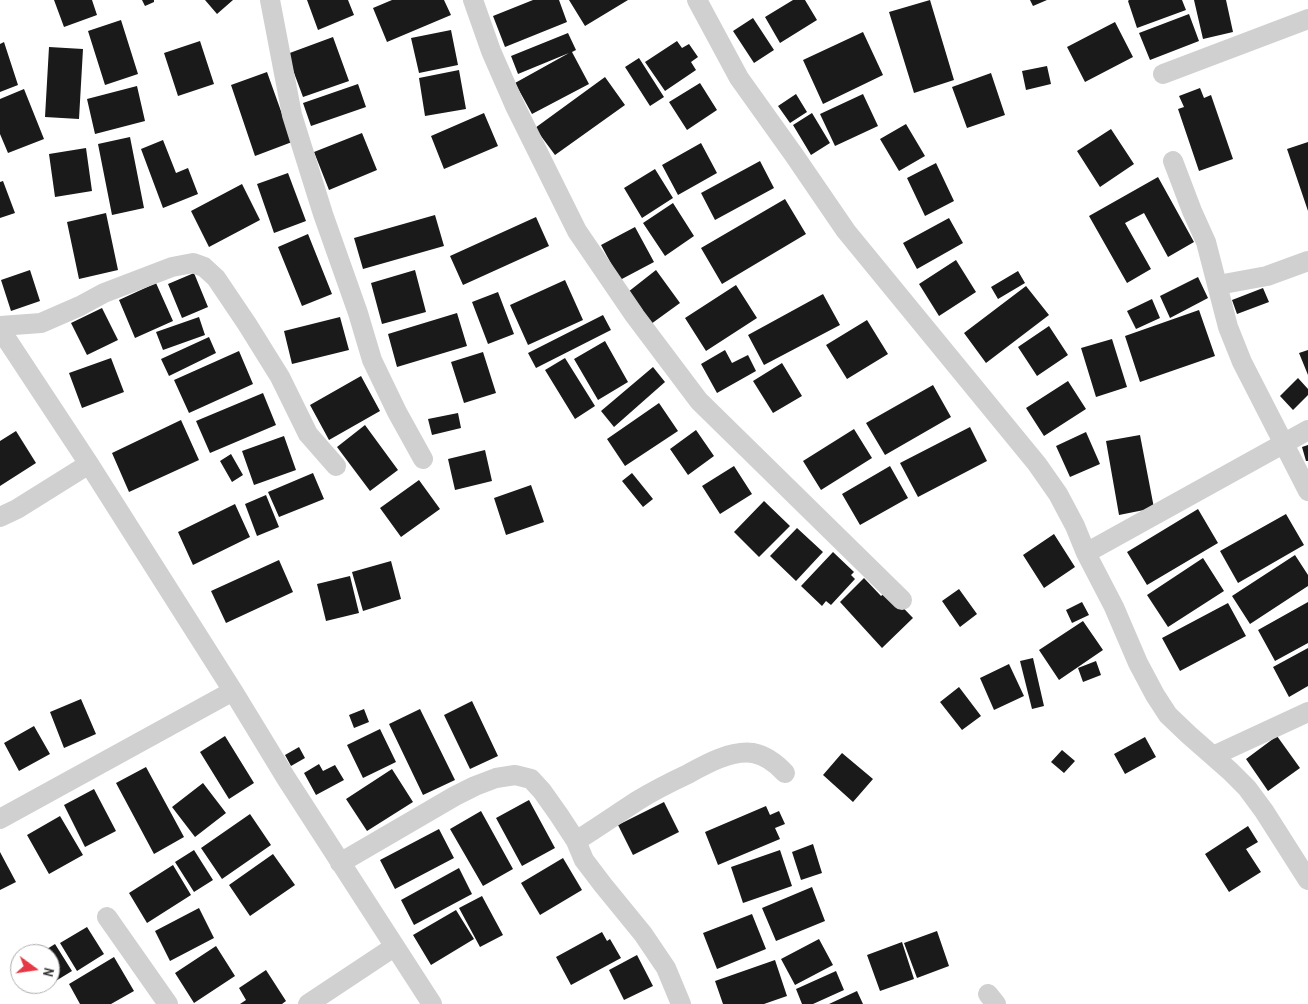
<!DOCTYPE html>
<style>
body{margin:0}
#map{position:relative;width:1308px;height:1004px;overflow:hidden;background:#fff;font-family:"Archivo Narrow",sans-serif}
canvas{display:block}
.north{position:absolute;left:10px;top:944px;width:50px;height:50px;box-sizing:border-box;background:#fff;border:1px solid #adadad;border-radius:50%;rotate:104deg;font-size:14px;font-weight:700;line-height:20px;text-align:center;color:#333}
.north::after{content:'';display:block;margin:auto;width:18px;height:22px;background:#e63946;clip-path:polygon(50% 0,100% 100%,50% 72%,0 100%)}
</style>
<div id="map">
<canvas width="1308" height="1004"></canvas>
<div class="north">N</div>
</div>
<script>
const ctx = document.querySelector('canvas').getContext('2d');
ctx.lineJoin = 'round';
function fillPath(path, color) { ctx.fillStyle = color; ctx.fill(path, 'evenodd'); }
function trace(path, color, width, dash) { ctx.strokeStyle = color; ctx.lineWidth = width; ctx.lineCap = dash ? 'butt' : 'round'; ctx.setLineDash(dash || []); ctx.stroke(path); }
fillPath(new Path2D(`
 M54,0H92L97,15L64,27Z
 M142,0H154V2L145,6Z
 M205,0H233L217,14Z
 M307,0H348L354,15L318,30Z
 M392,0H444L451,15L387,42L373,8Z
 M533,0H559L567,22L505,47L493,16Z
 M569,0H628L585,26Z
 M793,0H805L817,20L780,43L765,17Z
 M930,0L954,80L914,93L889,12Z
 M1030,0H1047L1033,6Z
 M1129,0H1182L1186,10L1137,28L1128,1Z
 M1194,0H1226L1233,32L1203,39Z
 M1189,14L1199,41L1150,60L1139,33Z
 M753,18L774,50L754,63L733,31Z
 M121,20L138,74L105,85L88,31Z
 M1115,22L1133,57L1085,82L1067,47Z
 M451,30L458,65L419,73L411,38Z
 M863,32L883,75L823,104L803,60Z
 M568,33L576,50L572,52L589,84L532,114L515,83L569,53L518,74L511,56Z
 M333,37L349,81L303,97L287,54Z
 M200,41L214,84L178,96L164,53Z
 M677,41L682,48L689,44L698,57L691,62L696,70L665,91L645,62Z
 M4,42L18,85L0,92V44Z
 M49,47L83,49L79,119L45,117Z
 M639,58L664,97L650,106L625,67Z
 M1047,66L1051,84L1026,90L1022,71Z
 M459,70L466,109L425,116L419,78Z
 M267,72L292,142L255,156L231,85Z
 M991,73L1005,115L967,128L952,87Z
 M605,77L625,105L555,155L535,128Z
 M700,83L717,110L687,130L669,102Z
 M358,84L366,107L311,126L303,103Z
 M137,86L145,121L95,134L87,99Z
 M1200,88L1204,98L1211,95L1233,159L1199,171L1178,109L1184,107L1179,96Z
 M24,89L44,139L8,153L0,134V99Z
 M796,94L807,112L790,123L778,106Z
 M863,94L878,126L835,146L820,114Z
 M484,113L498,146L444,169L431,136Z
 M812,113L830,143L811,155L793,125Z
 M906,124L925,156L899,171L880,139Z
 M1111,129L1134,164L1100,187L1077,151Z
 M362,133L377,170L329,190L314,152Z
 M130,137L144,208L112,215L98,144Z
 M163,140L176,173L188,168L198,194L163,208L141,149Z
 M1308,142V211L1287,149Z
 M701,143L717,173L678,195L662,165Z
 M86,148L92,191L55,197L49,154Z
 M760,161L774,188L715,220L701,193Z
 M936,163L954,201L925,216L907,178Z
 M655,169L673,198L642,218L624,188Z
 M288,173L306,221L274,233L257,184Z
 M1158,177L1194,242L1168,257L1144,213L1125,223L1151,269L1127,283L1089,216Z
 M3,181L15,213L0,218V182Z
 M242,184L260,220L209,247L191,211Z
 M785,199L806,234L722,284L701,248Z
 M673,203L694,236L665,256L643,223Z
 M106,213L118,270L79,279L67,222Z
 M435,215L444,246L363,269L354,238Z
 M536,217L549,246L463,285L450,256Z
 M949,218L963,243L917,269L903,243Z
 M635,227L654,262L620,280L601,245Z
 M308,234L332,294L302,306L278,247Z
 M956,260L976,292L939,316L919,284Z
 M30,270L40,301L11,311L1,280Z
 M415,270L426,312L382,324L371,283Z
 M656,270L680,303L651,324L628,292Z
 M1018,271L1025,283L998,299L991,287Z
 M194,273L208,307L182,318L168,284Z
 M1198,277L1208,298L1170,318L1160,296Z
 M565,280L583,320L528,345L510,305Z
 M156,283L173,321L135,338L119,300Z
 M736,285L757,318L706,351L685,318Z
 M1026,286L1049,315L986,363L964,333Z
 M1263,288L1269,302L1237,314L1232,300Z
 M498,292L514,334L488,344L472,302Z
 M823,294L840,325L764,365L748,335Z
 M1152,299L1160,318L1136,329L1127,311Z
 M102,308L118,340L87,355L71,323Z
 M1199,310L1215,356L1140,382L1125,336Z
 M457,313L467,346L397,367L388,334Z
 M603,315L611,330L536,368L528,353Z
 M199,317L205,335L163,350L156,332Z
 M340,317L349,350L292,364L284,331Z
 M867,320L888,354L847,379L826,345Z
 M1049,326L1068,355L1037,376L1018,347Z
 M209,337L216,353L169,376L161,359Z
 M1112,339L1127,387L1096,397L1081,348Z
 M605,341L628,382L598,400L574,359Z
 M725,350L732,363L748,355L756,371L717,393L701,364Z
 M1308,350V375L1299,353Z
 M239,351L253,384L189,413L174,380Z
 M483,352L496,393L464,403L451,362Z
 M111,358L124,392L82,408L69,373Z
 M565,358L595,406L575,419L545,370Z
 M782,363L802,396L773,413L753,381Z
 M653,367L665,382L614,427L601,411Z
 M361,376L380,411L329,440L310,405Z
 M1298,378L1308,389V395L1293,410L1280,396Z
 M1068,381L1086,409L1044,436L1026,408Z
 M933,385L951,417L885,455L866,423Z
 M263,393L276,425L210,453L196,421Z
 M659,403L678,431L625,466L607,439Z
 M458,413L461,428L432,435L428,419Z
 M181,420L199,460L129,492L112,453Z
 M365,425L398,470L370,491L337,447Z
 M970,427L987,461L918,497L900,463Z
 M854,429L872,458L821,490L803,461Z
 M696,430L714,456L688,475L670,449Z
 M16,431L36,463L0,486V441Z
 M1086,432L1100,464L1070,477L1056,446Z
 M1140,435L1154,508L1119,515L1106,441Z
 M284,436L296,470L254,485L242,451Z
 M1308,445V461H1306L1302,447Z
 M485,450L492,481L455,490L448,459Z
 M231,454L243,475L232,482L220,461Z
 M734,466L752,494L720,514L702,486Z
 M890,466L908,498L860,525L842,494Z
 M313,473L324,499L279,517L268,492Z
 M632,473L653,499L643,507L622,481Z
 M419,480L440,509L401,537L380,508Z
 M531,485L544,522L506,535L494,498Z
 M266,495L279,527L257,536L245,504Z
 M764,501L790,526L759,557L734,532Z
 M235,504L250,537L193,565L178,532Z
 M1198,509L1218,543L1147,585L1127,552Z
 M1286,514L1304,545L1238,583L1220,551Z
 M797,528L823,552L796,581L770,556Z
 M1054,534L1075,567L1044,588L1023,555Z
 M833,552L854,572L851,575L855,579L831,605L826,601L822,606L801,586Z
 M1295,555L1308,575V586L1250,624L1232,596Z
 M1203,558L1224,591L1168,627L1147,595Z
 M279,560L293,592L226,623L211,591Z
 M391,561L401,599L363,611L352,572Z
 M350,576L359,613L326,621L317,584Z
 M864,578L881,596L887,591L913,618L882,648L840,602Z
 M959,589L977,614L960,627L942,601Z
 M1082,602L1089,615L1072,623L1066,610Z
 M1308,602V643L1275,661L1258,630Z
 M1228,603L1246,636L1180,671L1162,638Z
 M1083,621L1103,650L1059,680L1039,650Z
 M1308,648V686L1289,697L1273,667Z
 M1033,658L1044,706L1032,709L1020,661Z
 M1096,661L1101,675L1083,682L1078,668Z
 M1009,664L1024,696L994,710L980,678Z
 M959,687L981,716L962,730L940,702Z
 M81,699L96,734L64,748L50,712Z
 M472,701L498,756L470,769L444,715Z
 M364,709L369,722L354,728L349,715Z
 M420,709L455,780L423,795L389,724Z
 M34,726L50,754L19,771L4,743Z
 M380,729L396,762L363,778L347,745Z
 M225,736L254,783L229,799L200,752Z
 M1277,736L1300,768L1268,791L1246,759Z
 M1145,737L1156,757L1125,774L1114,754Z
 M299,747L305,758L291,766L285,755Z
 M1062,750L1075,761L1064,773L1051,762Z
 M842,753L873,779L853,802L823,775Z
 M319,764L323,771L335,765L344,780L316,795L304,773Z
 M146,767L184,837L154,854L116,783Z
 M392,769L413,802L367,831L346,799Z
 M203,783L226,813L195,837L172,807Z
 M94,789L116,831L85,847L64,805Z
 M529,800L555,848L522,866L496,818Z
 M664,802L679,832L633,855L618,825Z
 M766,806L770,815L779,811L785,824L775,828L780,839L718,865L705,832Z
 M481,811L513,869L483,886L450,829Z
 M250,814L271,845L222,879L201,848Z
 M60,816L83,855L49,874L27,835Z
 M1248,826L1258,842L1246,849L1261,872L1229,892L1205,854Z
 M439,829L454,858L395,889L380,860Z
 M813,844L822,873L801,880L792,852Z
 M194,850L213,880L194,892L175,862Z
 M780,850L792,886L743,903L731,867Z
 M0,852L16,882L0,890Z
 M273,854L295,885L250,916L229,885Z
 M563,858L582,890L540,915L521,883Z
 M173,865L191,895L147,923L129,893Z
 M459,868L472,894L414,925L401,900Z
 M812,887L825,921L776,941L762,908Z
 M482,896L503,935L480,947L459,908Z
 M199,908L214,938L170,961L155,931Z
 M456,910L474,939L431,965L413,935Z
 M752,914L766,949L717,969L703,933Z
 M87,927L104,954L77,971L60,943Z
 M937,931L949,966L917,978L904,943Z
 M602,932L607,941L610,939L621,958L571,985L556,957Z
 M819,939L833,965L795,985L781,959Z
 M902,942L914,979L880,991L867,955Z
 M55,944L72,971L41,990L37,984H50V954H39Z
 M216,946L235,976L194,1003L175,973Z
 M637,955L653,986L624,1000L609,970Z
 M114,957L134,991L111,1004H80L69,984Z
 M775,960L787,996L764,1004H723L715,981Z
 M266,970L286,1001L282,1004H240L246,1000L239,988Z
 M836,971L844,990L813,1004H802L796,989Z
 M857,991L863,1004H829Z`), '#1a1a1a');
trace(new Path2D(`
 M270,0L292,115L323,214L358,313L372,360L397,412L423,459
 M473,0L491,51L515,106L577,231L635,316L699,401L902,600
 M697,0L739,78L794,155L846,231L1037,464L1058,494L1075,526L1086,553L1114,607L1138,663L1155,695L1168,715L1189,735L1230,771L1247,788L1264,811L1308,880
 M1163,74L1308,19
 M1173,161L1192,211L1206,242L1228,327L1242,362L1308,491
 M1218,285L1267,276L1308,261
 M0,326L41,323L80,306L104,293L172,267L193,263L204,267L216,278L247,324L280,377L308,434L336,466
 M0,329L89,464L233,691L286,778L432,1004
 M0,517L17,509L89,464
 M1086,553L1308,430
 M1213,756L1308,712
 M0,819L233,691
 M576,841C597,828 617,814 637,801C653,791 671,782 688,774C706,764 731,750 753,753C767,756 776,763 785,773
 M340,863L455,796L475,786L496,778L515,775L531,779L542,791L559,815L576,841L584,860L603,885L643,934L666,968L681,1004
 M107,917L168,1004
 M988,994L996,1004
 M308,1004L394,947`), '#d0d0d0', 20);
</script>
